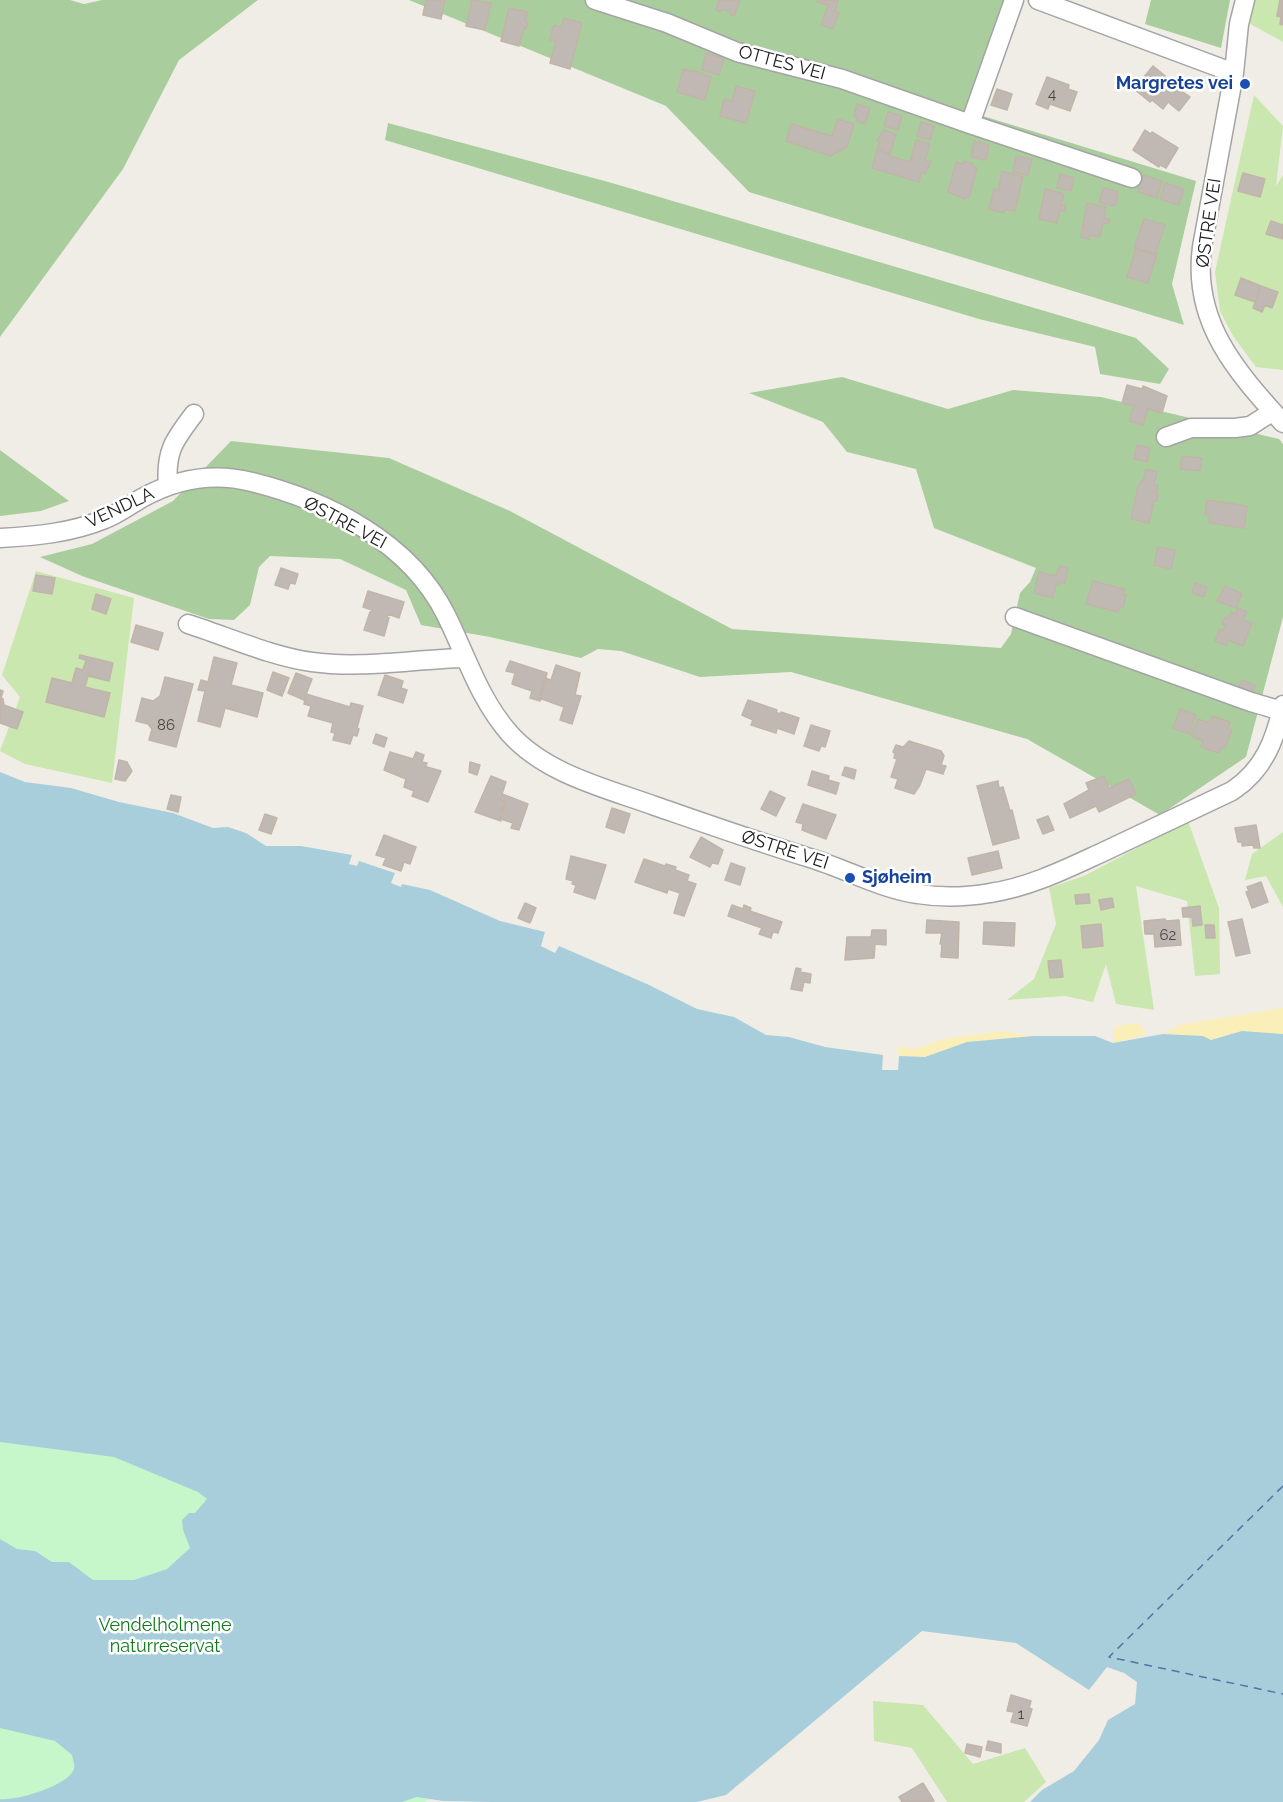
<!DOCTYPE html>
<meta charset="utf-8">
<style>
body{margin:0}
canvas{display:block;background:#f0ede6}
</style>
<canvas width="1283" height="1802"></canvas>
<script>
const ctx = document.querySelector('canvas').getContext('2d');
ctx.lineJoin = 'round';
function fillPath(path, color) { ctx.fillStyle = color; ctx.fill(path, 'evenodd'); }
function trace(path, color, width, dash) { ctx.strokeStyle = color; ctx.lineWidth = width; ctx.lineCap = dash ? 'butt' : 'round'; ctx.setLineDash(dash || []); ctx.stroke(path); }
function drawText(font, color, halo, rows, align = 'center') {
  ctx.font = font + ' Raleway,sans-serif'; ctx.lineWidth = 5; ctx.setLineDash([]); ctx.textBaseline = 'middle'; ctx.strokeStyle = halo; ctx.fillStyle = color; for (const [text, x, y, turn = 0] of rows) {
    ctx.save(); ctx.translate(x, y); ctx.rotate((+turn || 0) * Math.PI / 180); ctx.textAlign = isNaN(turn) ? turn : align; if (halo) ctx.strokeText(text, 0, 0); ctx.fillText(text, 0, 0); ctx.restore();
  }
}
fillPath(new Path2D(`
 M1252,0H1283V42L1247,22Z
 M1254,95L1283,126L1276,186L1283,175V370L1256,367L1233,336L1220,311L1215,272Z
 M36,571L134,598L112,783L25,764L0,751L20,697L2,675Z
 M1188,821L1219,908L1220,974L1195,976L1187,901L1136,886L1154,1010L1116,1004L1106,964L1093,1002L1065,996L1007,1000L1034,979L1056,924L1049,888L1084,876Z
 M1283,832V907L1266,876L1245,880L1252,854Z
 M873,1701L923,1705L973,1764L1025,1748L1046,1782L1024,1802H947L912,1748L874,1741Z`), '#c9e7af');
fillPath(new Path2D(`
 M0,0H70L84,4L102,0H258L179,60L123,169L0,337Z
 M409,0H1006L973,113L1196,181L1172,284L1184,325L749,192L666,106Z
 M1151,0H1230L1221,48L1145,24Z
 M388,123L612,183L1136,338L1169,369L1160,384L1100,374L1095,347L979,319L385,140Z
 M842,377L948,409L1013,390L1101,397L1279,439L1283,444V617L1246,757L1160,815L1027,739L791,672L700,677L621,651L598,649L581,658L490,637L421,625L406,590L340,559L270,556L259,567L250,605L234,620L209,619L82,576L40,557L92,544L173,501L231,441L389,458L510,511L732,629L1001,648L1011,634L1020,593L1030,582L1036,568L934,528L916,469L847,452L823,422L749,393Z
 M0,450L69,501L41,511L0,516Z`), '#aacd9d');
fillPath(new Path2D(`
 M1283,1008V1034L1242,1031L1211,1040L1202,1036L1163,1034L1179,1025Z
 M1126,1024H1140L1146,1035L1113,1043V1028Z
 M1000,1031L1033,1036L967,1042L925,1057L899,1056L898,1046L915,1049L944,1039Z`), '#fbefb9');
fillPath(new Path2D(`
 M0,1401L304,1519L442,1794L424,1802H0Z`), '#c6f7cb');
fillPath(new Path2D(`
 M0,772L25,782L71,788L119,802L173,813L213,828L228,827L246,833L266,846H301L352,855L349,864L357,866L359,861L395,873L391,883L401,887L402,884L430,890L500,921L545,932L541,946L555,953L559,946L647,984L697,1009L734,1017L766,1035L789,1037L825,1047L883,1055L882,1070H898L899,1056L925,1057L967,1042L1033,1036H1095L1113,1043L1163,1034L1203,1036L1211,1040L1242,1031L1283,1034V1802H1030L1042,1790L1074,1771L1099,1740L1108,1720L1135,1704L1137,1682L1124,1673L1107,1667L1089,1690L1016,1643L922,1631L726,1795L697,1802H491L443,1801L417,1797L402,1802H0V1799C16,1801 68,1786 74,1769C75,1765 73,1760 72,1755L55,1741L0,1728V1539L17,1549L35,1551L52,1562H69L93,1580H134L167,1569L190,1548L183,1530L182,1520L189,1513H195L207,1499L198,1492L114,1457L0,1442Z`), '#a9cedb');
trace(new Path2D(`
 M1283,1486L1109,1657L1283,1694`), '#4d76a3', 1.5, [8, 6]);
const building = new Path2D(`
 M426,0H445L441,19L423,15Z
 M472,0L491,3L485,30L466,26Z
 M719,0H740L734,16L730,15L731,12L721,9L720,12L716,10Z
 M818,0H838L835,11L839,13L833,29L821,25L828,5L817,2Z
 M1280,0H1283V25L1280,24L1281,17L1277,16Z
 M509,8L528,12L525,21L528,22L526,29L524,28L519,46L501,41Z
 M564,18L582,23L570,69L550,63L556,41L550,40L553,27L554,25L561,27Z
 M706,53L724,58L719,75L702,70Z
 M1153,66L1169,79L1167,82L1190,97L1179,111L1168,102L1163,109L1152,100L1150,102L1134,89Z
 M683,69L693,72L694,70L711,77L705,100L677,92Z
 M1047,77L1069,85L1068,89L1077,92L1070,111L1050,104L1048,109L1036,104Z
 M736,86L755,91L746,123L720,116L724,99L732,101Z
 M997,89L1012,94L1007,110L991,105Z
 M857,104L870,108L865,124L856,121L857,117L854,116Z
 M888,112L902,116L898,130L884,126Z
 M838,119L854,124L847,147L830,156L786,141L791,124L832,136Z
 M921,122L934,126L930,140L917,136Z
 M883,130L896,134L890,154L877,150L880,141H877Z
 M1145,130L1151,134L1152,132L1178,148L1166,168L1160,165L1159,167L1133,150Z
 M916,140L930,144L925,160L931,162L925,174L921,173L919,182L872,168L877,150L890,154L889,156L910,162Z
 M974,141L989,145L986,160L971,157Z
 M1016,156L1032,159L1028,175L1013,172Z
 M964,161L973,164L972,166L977,168L969,198L965,197V199L948,192L956,162L963,164Z
 M1002,171L1023,177L1015,211L1005,209L1004,213L989,209L994,189L998,190Z
 M1243,173L1265,179L1260,197L1238,191Z
 M1060,174L1074,178L1071,191L1057,188Z
 M1143,175L1162,181L1157,198L1138,192Z
 M1165,183L1184,189L1179,205L1160,199Z
 M1103,188L1117,191L1118,194L1116,204L1113,206L1099,202Z
 M1045,189L1064,194L1061,205L1066,206L1065,211L1060,210L1057,223L1039,219Z
 M1087,203L1106,207L1104,218L1109,219L1108,224L1103,223L1100,237L1090,235L1089,239L1081,237Z
 M1144,219L1165,225L1155,255L1134,248Z
 M1271,221L1283,225V239L1266,234Z
 M1136,249L1157,254L1148,283L1127,277Z
 M1241,278L1261,286L1255,302L1235,295Z
 M1261,286L1278,292L1272,308L1265,305L1262,312L1253,308Z
 M1127,385L1142,389L1143,386L1167,396L1162,413L1148,409L1143,425L1129,421L1134,406L1122,403Z
 M1137,445L1150,448L1147,462L1134,459Z
 M1182,456L1202,458L1200,471L1180,469Z
 M1146,469L1157,472L1154,484L1158,485L1156,494L1158,495L1157,501H1154L1149,523L1131,519L1138,487L1141,481H1143Z
 M1207,500L1247,506L1244,528L1209,523L1210,515L1205,514Z
 M1158,547L1175,550L1171,569L1154,565Z
 M1059,566L1068,568L1065,583L1060,582L1059,584H1056L1053,598L1034,593L1039,572L1056,576Z
 M281,568L298,574L295,584L290,583L288,589L275,585Z
 M36,575L55,578L52,594L33,591Z
 M1093,581L1124,589L1123,594L1126,595L1123,608L1120,607L1118,612L1086,604Z
 M1195,583L1207,587L1204,597L1192,593Z
 M1225,586L1242,594L1236,608L1217,601Z
 M368,591L404,602L399,618L388,614L387,617L389,618L384,636L364,630L370,612H371L372,610L363,607Z
 M96,594L111,599L106,614L92,609Z
 M1238,608L1247,612L1243,620L1252,623L1243,646L1228,640L1226,645L1215,641L1219,630L1223,631L1226,625L1222,624L1225,617L1228,619L1231,612L1236,614Z
 M136,625L163,633L158,650L131,642Z
 M80,655L113,663L109,681L88,676L85,687L110,693L104,717L46,702L52,678L72,683L76,668L83,670L86,660L79,658Z
 M214,657L237,663L231,685L263,693L257,717L225,708L220,727L198,721L205,691L198,690L201,680L208,682Z
 M510,661L547,673L540,701L530,698L532,691L512,684L515,673L506,671Z
 M556,665L580,673L575,695L581,696L572,724L560,720L564,707L539,698L545,678L551,680Z
 M273,672L289,678L282,696L267,690Z
 M296,673L312,679L304,700L288,693Z
 M385,675L403,681L401,688L407,690L403,703L378,695Z
 M165,677L193,684L176,747L149,740L152,729L148,724L136,721L142,698L153,701L160,696Z
 M1242,680L1255,686L1251,695L1238,689Z
 M0,690L3,691L1,698L3,699L4,705L23,712L17,729L0,723Z
 M306,694L350,707L351,703L363,706L357,728L359,729L357,736L353,735L350,744L333,740L335,733L331,732L333,723L308,716L311,706L304,704Z
 M748,700L777,710L776,712L780,714L781,712L799,718L794,734L777,728L776,733L751,725L753,720L742,715Z
 M1180,709L1196,715L1189,734L1173,728Z
 M1212,716L1230,722L1227,729L1232,730L1225,748L1222,747L1219,753L1201,747L1203,741L1191,736L1198,719L1209,723Z
 M811,725L830,731L825,747L821,746L819,751L804,746Z
 M376,734L387,738L384,747L373,743Z
 M909,741L941,751L944,756L941,765L946,766L943,774L926,769L920,785L914,794L895,788L898,779L891,777L897,759L894,758L895,753L893,752L896,745L903,747Z
 M390,752L413,759L416,752L424,755L422,762L427,763L425,768L427,767L441,771L428,802L412,796L414,791L404,787L406,779L384,770Z
 M119,760L127,762L132,771L125,781L115,779Z
 M470,762L480,765L477,775L469,772Z
 M845,767L856,770L854,779L842,775Z
 M812,771L829,776L828,780L839,783L836,794L808,785Z
 M491,776L506,782L500,800L505,802L500,815L501,821L475,812Z
 M1104,776L1109,788L1129,779L1136,794L1099,812L1096,806L1070,818L1064,804L1089,790L1086,783Z
 M998,781L999,788L1003,787L1010,811L1012,810L1019,838L993,845L977,786Z
 M770,791L785,798L776,816L761,809Z
 M502,794L528,804L519,830L511,828L513,823L501,819L505,802L500,800Z
 M171,795L181,797L178,812L167,809Z
 M803,804L836,815L826,839L802,830L803,824L796,822Z
 M612,808L630,814L624,833L606,827Z
 M265,814L277,818L271,834L259,830Z
 M1048,816L1054,830L1043,834L1037,820Z
 M1256,825L1260,848H1254L1253,845L1242,846V842H1238L1235,828Z
 M384,835L416,847L410,864L404,862L401,871L383,865L386,858L376,855Z
 M701,837L723,850L718,864L712,863L710,867L690,857Z
 M998,851L1002,868L972,875L968,858Z
 M571,856L606,865L595,899L574,892L576,885L572,884L573,881L566,879Z
 M644,859L665,866L666,864L676,867L675,870L689,875L687,881L696,884L684,916L674,913L680,893L668,889L667,893L635,882Z
 M731,863L745,868L740,885L725,880Z
 M1261,882L1268,902L1252,908L1246,892L1249,891L1247,887Z
 M1089,894L1090,903L1076,904L1075,895Z
 M1112,898L1114,907L1101,910L1099,900Z
 M525,903L536,908L530,923L518,918Z
 M732,905L743,909L744,905L751,908L750,911L782,922L778,933L773,932L771,938L759,934L762,928L728,916Z
 M1200,906L1202,925L1193,926L1192,917H1183L1182,908Z
 M1165,919L1166,921L1179,920L1181,945L1155,947L1154,934H1145L1144,921Z
 M1242,919L1250,953L1236,956L1228,922Z
 M927,920L959,922L958,958L941,957L942,944H940L942,933H926Z
 M984,922L1015,923L1014,946L983,944Z
 M1101,924L1103,946L1083,948L1081,926Z
 M1205,925H1214L1215,938H1206Z
 M872,930H886V945L875,944L874,958L845,960L847,937H871Z
 M1061,960L1063,977L1050,978L1048,961Z
 M796,968L801,969L800,972L811,974L810,983L804,982L802,991L791,989Z
 M1011,1695L1031,1701L1029,1708L1032,1709L1027,1726L1011,1722L1014,1712L1007,1711Z
 M988,1741L1001,1744V1753L986,1750Z
 M967,1744L982,1747L980,1757L965,1753Z
 M923,1783L934,1801L902,1802L899,1797Z`);
fillPath(building, '#c0b9b3');
trace(building, '#c1b4a9', 1.5);
const minor = new Path2D(`
 M595,0L667,23L737,52L842,79L970,124L1132,178
 M1038,0L1234,73
 M1245,0L1239,24L1234,73L1202,247C1192,322 1236,371 1283,423
 M970,124L1014,0
 M1166,437L1191,428H1235L1250,426L1272,412
 M168,486C165,452 174,440 194,414
 M0,538C36,536 71,533 105,519C118,514 130,505 142,498C176,479 213,472 252,482C328,501 410,542 446,615C466,655 479,699 510,734C546,774 605,788 655,806C707,824 758,842 810,858C846,869 881,889 918,894C942,898 967,897 990,893C1030,887 1066,869 1103,852C1146,832 1189,811 1232,791C1264,770 1275,740 1283,705
 M1015,617L1251,702L1282,711
 M188,624C226,636 273,657 312,662C362,669 414,659 465,658`);
trace(minor, '#a4a4a4', 21);
trace(minor, '#fff', 18);
for (const [x, y, r, color] of [
 [1245,84,6,"#1a4fb4"],
 [850,878,6,"#1a4fb4"]
]) { const dot = new Path2D(); dot.arc(x, y, r, 0, 2 * Math.PI); ctx.fillStyle = color; ctx.fill(dot); trace(dot, '#fff', 2); }
drawText('15px', '#484645', null, [
 ["4",1052,94],
 ["86",166,725],
 ["62",1168,935],
 ["1",1021,1714]
]);
drawText('18px', '#202020', '#fff', [
 ["OTTES VEI",782,63,15],
 ["ØSTRE VEI",1209,223,-82],
 ["VENDLA",120,508,-25],
 ["ØSTRE VEI",345,523,28],
 ["ØSTRE VEI",785,850,18]
]);
drawText('bold 18px', '#164399', '#fff', [
 ["Margretes vei",1233,84],
 ["Sjøheim",862,878,"left"]
], 'right');
drawText('18px', '#12791d', '#fff', [
 ["Vendelholmene",165,1626],
 ["naturreservat",165,1647]
]);
</script>
